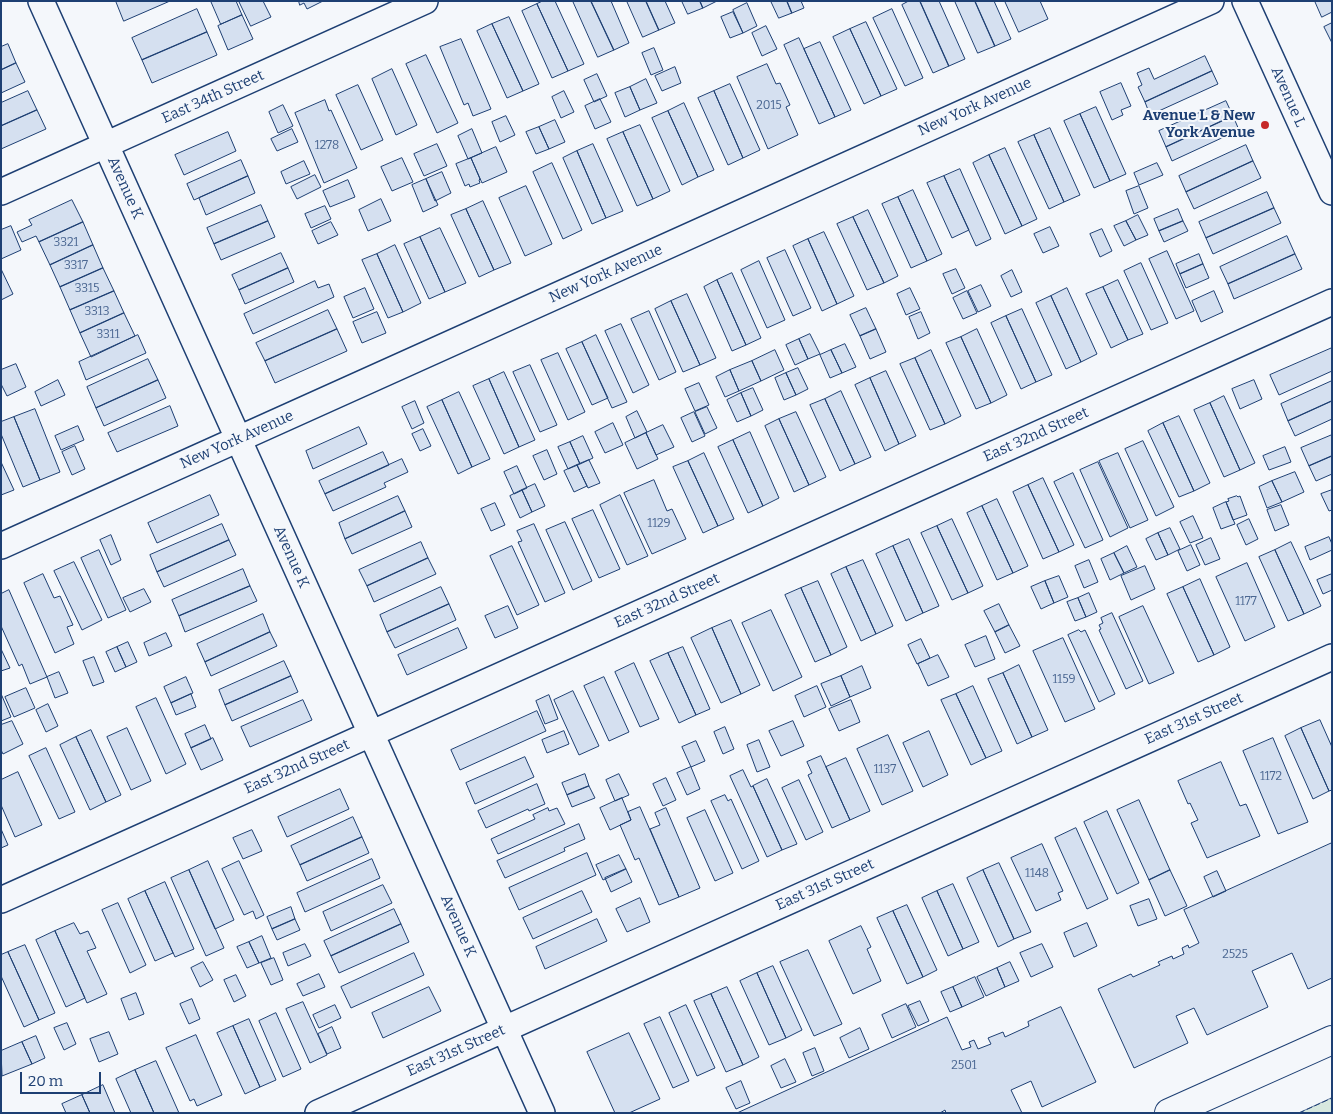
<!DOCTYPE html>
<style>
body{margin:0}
#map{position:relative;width:1333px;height:1114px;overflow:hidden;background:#f4f7fb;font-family:Bitter,serif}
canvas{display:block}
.frame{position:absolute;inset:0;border:2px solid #1d3f73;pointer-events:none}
.scale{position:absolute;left:20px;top:1072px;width:81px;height:22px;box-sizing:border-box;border:2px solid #1d3f73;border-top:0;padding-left:6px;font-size:15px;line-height:18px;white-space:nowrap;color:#1d3f73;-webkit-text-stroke:4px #f4f7fb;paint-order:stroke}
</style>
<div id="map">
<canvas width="1333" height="1114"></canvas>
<div class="frame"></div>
<div class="scale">20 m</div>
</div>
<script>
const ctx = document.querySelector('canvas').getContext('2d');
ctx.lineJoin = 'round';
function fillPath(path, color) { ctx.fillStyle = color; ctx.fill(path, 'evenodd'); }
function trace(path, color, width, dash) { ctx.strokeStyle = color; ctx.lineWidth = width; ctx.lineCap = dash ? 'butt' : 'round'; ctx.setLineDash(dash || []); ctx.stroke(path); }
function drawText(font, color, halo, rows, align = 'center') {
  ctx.font = font + ' Bitter,serif'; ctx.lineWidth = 4; ctx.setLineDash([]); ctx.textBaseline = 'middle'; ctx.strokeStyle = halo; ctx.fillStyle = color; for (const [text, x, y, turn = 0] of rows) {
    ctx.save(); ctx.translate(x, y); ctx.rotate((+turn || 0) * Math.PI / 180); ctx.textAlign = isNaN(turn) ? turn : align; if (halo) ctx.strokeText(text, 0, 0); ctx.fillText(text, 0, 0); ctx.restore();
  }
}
const green = new Path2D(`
 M1332,1098V1113H1299Z`);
fillPath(green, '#d7e8df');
trace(green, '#687fa3', 1);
const building = new Path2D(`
 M116,1H170L124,21Z
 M211,1H236L242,15L221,24Z
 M239,1H263L271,17L251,26Z
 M299,1H323L307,9L304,3L300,5Z
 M543,1H555L584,64L568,71L537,4Z
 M573,1H591L614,50L598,57Z
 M591,1H611L629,43L614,50Z
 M627,1H646L659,30L643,37Z
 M646,1H665L675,23L659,30Z
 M682,1H700L703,8L688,14Z
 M700,1H717L703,8Z
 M771,1H787L792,13L779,18Z
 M787,1H801L804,8L792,13Z
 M909,1H920L949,66L933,73L902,5Z
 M920,1H939L965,59L949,66Z
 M955,1H975L995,46L978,53Z
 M975,1H994L1011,39L995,46Z
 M1005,1H1040L1048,19L1019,32Z
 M1315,1H1332V12L1322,17Z
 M747,3L757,26L743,33L733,10Z
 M537,4L568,71L552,78L522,11Z
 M197,9L207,32L142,60L132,38Z
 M892,9L923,78L905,86L873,18Z
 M733,12L743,33L730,38L721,17Z
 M242,15L253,39L228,50L218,26Z
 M509,17L539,84L523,91L492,24Z
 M866,22L897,89L881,96L850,29Z
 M1332,23V43L1324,27Z
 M492,24L523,91L507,98L477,31Z
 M766,26L777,49L762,56L752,33Z
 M850,29L881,96L864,104L833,37Z
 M207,32L217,55L152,83L142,60Z
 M799,38L835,117L819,124L784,45Z
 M461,39L491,109L473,116L468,103L464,105L440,47Z
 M820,42L851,110L835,117L804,49Z
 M8,44L16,63L1,70V47Z
 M654,48L663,70L651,75L642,53Z
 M426,55L458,123L437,133L406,64Z
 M1205,56L1212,71L1145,102L1138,87L1142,85L1137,73L1149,68L1154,79Z
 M16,63L25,82L1,93V70Z
 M767,64L776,84L780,83L790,105L786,107L798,135L768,149L737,77Z
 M675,67L681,83L662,91L655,76Z
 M392,69L417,125L396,135L372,79Z
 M1212,71L1218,84L1150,115L1145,102Z
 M597,74L607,96L594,102L584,80Z
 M646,79L657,103L640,110L630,87Z
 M1121,83L1131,106L1121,110L1123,115L1112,120L1100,92Z
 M730,84L760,150L743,158L714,91Z
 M358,85L383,140L361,150L336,95Z
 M630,87L640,110L625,117L615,93Z
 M28,91L37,110L1,126V103Z
 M564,91L574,112L561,118L552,97Z
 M714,91L743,158L728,165L698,98Z
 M600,99L611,122L595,129L585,106Z
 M325,100L329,111L331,110L357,168L324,183L295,113Z
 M1226,101L1233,116L1166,147L1159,131Z
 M684,103L714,170L698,177L668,111Z
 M283,105L293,126L278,133L269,112Z
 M1096,107L1126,174L1110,181L1080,114Z
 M37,110L46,129L1,149V126Z
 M668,111L698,177L682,185L652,118Z
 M1080,114L1110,181L1094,188L1064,121Z
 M506,116L515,135L500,142L492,122Z
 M1233,116L1239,130L1172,161L1166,147Z
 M555,120L565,142L549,149L539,127Z
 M640,125L670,191L653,199L623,132Z
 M539,127L549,149L536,154L526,132Z
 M1050,128L1080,195L1064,202L1034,135Z
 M292,129L298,142L277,151L271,139Z
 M472,129L482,153L468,159L458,136Z
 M228,132L236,151L184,175L175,155Z
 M623,132L653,199L637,206L607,139Z
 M1034,135L1064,202L1049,209L1018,142Z
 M437,144L447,166L424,176L414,154Z
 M593,144L623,211L606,218L577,151Z
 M1246,145L1253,161L1186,192L1179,176Z
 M496,147L507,172L482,183L471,158Z
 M1005,148L1037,219L1022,226L989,155Z
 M577,151L606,218L592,224L563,158Z
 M989,155L1022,226L1005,234L973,163Z
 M402,158L413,182L392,191L381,167Z
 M471,158L480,179L479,180L480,183L470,187L469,184L465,186L456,164Z
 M241,160L248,176L194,200L187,184Z
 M304,161L310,174L286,184L281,172Z
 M1253,161L1261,178L1194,209L1186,192Z
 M552,163L582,230L563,239L533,172Z
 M1157,163L1163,175L1139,185L1134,173Z
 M960,169L991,239L976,246L944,176Z
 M442,172L451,193L435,201L426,179Z
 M315,175L321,187L297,199L291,187Z
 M248,176L255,193L206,215L199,198Z
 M944,176L969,230L952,238L927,183Z
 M426,179L438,205L423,212L412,185Z
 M348,180L355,197L330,207L323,191Z
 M526,186L552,244L525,256L499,198Z
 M1139,186L1148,208L1134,214L1126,191Z
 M913,190L942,254L927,261L898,197Z
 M1267,192L1274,208L1206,238L1199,222Z
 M898,197L927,261L911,268L882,204Z
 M381,199L391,221L368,231L359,210Z
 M72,200L83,222L39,242L36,236L22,242L17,232L32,225L29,220Z
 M483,201L511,263L494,270L466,209Z
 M261,205L268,221L214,244L207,228Z
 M325,206L331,219L311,228L305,214Z
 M1274,208L1281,223L1213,254L1206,238Z
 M466,209L494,270L479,277L451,215Z
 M1178,209L1183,221L1159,231L1154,219Z
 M868,210L898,276L884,283L853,217Z
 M1138,215L1148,235L1136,240L1126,221Z
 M853,217L884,283L867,290L837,224Z
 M268,221L275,237L221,260L214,244Z
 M1126,221L1136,240L1124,246L1114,226Z
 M1183,221L1188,231L1164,242L1159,231Z
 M83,222L93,245L50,265L39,242Z
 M331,222L338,235L318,244L312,231Z
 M11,226L21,250L1,259V230Z
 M1050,227L1059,246L1043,253L1034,234Z
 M440,228L466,283L445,292L420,237Z
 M1102,229L1112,251L1100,257L1090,234Z
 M824,232L854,296L837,304L808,239Z
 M1287,236L1295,254L1228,284L1220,267Z
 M420,237L445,292L429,299L404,244Z
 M808,239L837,304L822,311L793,246Z
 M93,245L103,268L60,287L50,265Z
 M395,245L421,303L403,312L377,254Z
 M785,250L811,308L793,316L767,258Z
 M1167,251L1194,311L1176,319L1149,259Z
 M281,253L288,268L239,290L232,275Z
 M377,254L403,312L388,318L362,260Z
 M1199,254L1203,264L1180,274L1176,264Z
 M1295,254L1302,269L1234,299L1228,284Z
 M759,261L785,320L767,328L741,270Z
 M1141,263L1168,323L1151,330L1124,271Z
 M1203,264L1209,278L1186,288L1180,274Z
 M103,268L114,291L70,310L60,287Z
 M288,268L294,282L245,304L239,290Z
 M1,269L13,294L1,300Z
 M956,269L965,288L952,294L943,274Z
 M1012,270L1022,292L1011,297L1001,276Z
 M732,273L761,338L746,345L717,280Z
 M717,280L746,345L732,351L704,287Z
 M1118,280L1143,334L1128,340L1103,287Z
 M315,281L318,288L329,284L334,297L253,334L244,314Z
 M981,285L991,306L978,312L968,291Z
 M1103,287L1128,340L1111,348L1086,294Z
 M365,288L374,309L353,318L344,297Z
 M910,288L920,309L906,315L897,294Z
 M1067,288L1097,354L1081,362L1051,296Z
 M114,291L124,313L80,333L70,310Z
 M967,291L977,313L963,319L953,298Z
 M1214,291L1223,312L1201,322L1192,301Z
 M687,294L716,358L700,365L671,301Z
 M1051,296L1081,362L1066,369L1036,303Z
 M671,301L700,365L683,372L655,309Z
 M866,308L876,329L860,336L850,315Z
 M1022,309L1052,375L1036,382L1006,316Z
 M328,310L337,329L265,361L256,343Z
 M649,311L676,372L659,380L631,319Z
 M377,312L386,333L362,343L353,322Z
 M921,312L930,333L918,339L909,317Z
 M124,313L135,336L91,357L80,333Z
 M1006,316L1036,382L1021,389L991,323Z
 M621,324L649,385L633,393L605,331Z
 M337,329L347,351L275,383L265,361Z
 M876,329L886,352L870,359L860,336Z
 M977,329L1007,395L991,403L961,337Z
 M810,334L820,354L808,359L799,339Z
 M138,335L146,353L86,380L79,362Z
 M596,335L627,402L612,408L582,342Z
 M961,337L991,403L976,409L946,343Z
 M799,339L808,359L795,365L786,345Z
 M582,342L608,398L592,405L566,349Z
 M845,344L856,367L842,373L831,350Z
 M1332,348V371L1279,395L1270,375Z
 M775,350L784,370L761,381L752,361Z
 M831,350L842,373L830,378L820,355Z
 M931,350L961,416L945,424L915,358Z
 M558,353L585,412L568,420L541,360Z
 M915,358L945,424L930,430L900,364Z
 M148,359L158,380L96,408L87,387Z
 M752,361L761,381L739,391L730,370Z
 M16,364L26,387L7,396L1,384V370Z
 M530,365L557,425L540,432L513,372Z
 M798,368L808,389L796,395L786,373Z
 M730,370L739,391L725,397L716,377Z
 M886,371L916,436L899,444L870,378Z
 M504,372L535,440L519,447L489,379Z
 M786,373L796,395L784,400L775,378Z
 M870,378L899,444L885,451L855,385Z
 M489,379L519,447L504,454L473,386Z
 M58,380L65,395L41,406L35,392Z
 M158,380L166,398L104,426L96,408Z
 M1254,380L1262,399L1240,409L1232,389Z
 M1332,381V401L1288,421L1281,404Z
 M699,383L709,405L695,411L685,389Z
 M753,388L763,410L751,416L741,393Z
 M841,391L871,457L855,464L825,399Z
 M459,392L490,459L472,467L442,400Z
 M741,393L751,416L737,422L727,400Z
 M1224,396L1255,463L1240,470L1210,403Z
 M825,399L855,464L840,471L810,405Z
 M442,400L472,467L458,474L427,407Z
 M415,401L424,423L412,429L402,407Z
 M1332,401V419L1295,436L1288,421Z
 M1210,403L1240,470L1224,477L1194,410Z
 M170,406L178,426L117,452L108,433Z
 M707,407L717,428L705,434L695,412Z
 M35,409L60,472L40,480L14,417Z
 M637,411L647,432L635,438L626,417Z
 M694,412L705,436L692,442L681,418Z
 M796,412L826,477L809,485L779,419Z
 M1179,416L1210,483L1194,491L1163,423Z
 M14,417L40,480L23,487L1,434V422Z
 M779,419L809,485L794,492L765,426Z
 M613,423L623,445L605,453L595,432Z
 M1163,423L1194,491L1179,497L1148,431Z
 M663,425L674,447L656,455L646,433Z
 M78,426L84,440L61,450L55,436Z
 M359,427L367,444L313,469L306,451Z
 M423,429L431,446L420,451L412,434Z
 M750,432L779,498L763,506L733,440Z
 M646,433L658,459L637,469L625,443Z
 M1332,435V456L1309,466L1301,448Z
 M583,436L593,458L580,464L570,442Z
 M733,440L763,506L748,513L718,447Z
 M1143,441L1174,507L1156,516L1125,449Z
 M570,442L580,464L568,469L558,447Z
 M75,446L85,469L72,475L62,452Z
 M1285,447L1291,462L1269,470L1263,456Z
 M547,450L557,474L544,480L533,456Z
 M383,452L389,465L325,494L319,481Z
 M704,453L734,519L718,526L688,461Z
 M1118,453L1148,520L1130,528L1099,461Z
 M1332,456V474L1316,481L1309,466Z
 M402,459L408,472L384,483L386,487L333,511L325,494Z
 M589,460L600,483L588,488L577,465Z
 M688,461L718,526L703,533L673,467Z
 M1,462L14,490L1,495Z
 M1098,462L1128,528L1110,537L1080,470Z
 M577,465L587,486L574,492L564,471Z
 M517,466L527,488L514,494L504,472Z
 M1295,472L1304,492L1282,502L1272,481Z
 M1073,473L1103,540L1085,548L1054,482Z
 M1043,478L1074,545L1059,552L1028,485Z
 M654,480L667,511L672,509L686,539L652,554L624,493Z
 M1272,481L1282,502L1267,508L1259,487Z
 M535,484L545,506L532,512L522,490Z
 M1028,485L1059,552L1043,559L1013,492Z
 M522,490L532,512L520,518L510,496Z
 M1332,490V510L1329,511L1321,494Z
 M210,495L219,515L157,543L148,523Z
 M620,495L648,556L627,565L600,505Z
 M398,496L405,511L345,539L339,523Z
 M1237,496L1238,497L1240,496L1247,515L1233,520L1226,502L1229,501L1228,499Z
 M997,499L1028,566L1013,573L982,506Z
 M1226,502L1235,524L1221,529L1213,508Z
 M495,503L505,525L491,531L481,509Z
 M1281,505L1289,525L1275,531L1267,510Z
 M982,506L1013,573L997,580L967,513Z
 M593,510L620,569L599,578L572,519Z
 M405,511L412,527L352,554L345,539Z
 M1193,516L1203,538L1190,543L1180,522Z
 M952,519L983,586L968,593L937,526Z
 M1249,519L1258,539L1246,545L1237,525Z
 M565,522L592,581L573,590L546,530Z
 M222,524L229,540L157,572L150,555Z
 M534,524L565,593L545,602L518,542L522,541L517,531Z
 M937,526L968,593L952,600L921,533Z
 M1170,528L1180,549L1168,555L1158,533Z
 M1158,533L1168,555L1156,560L1146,539Z
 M111,535L121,560L111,565L100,540Z
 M1329,537L1332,544V550L1310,560L1305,547Z
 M1211,538L1220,559L1205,565L1196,545Z
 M909,539L939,606L923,613L893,546Z
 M229,540L236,555L164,587L157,572Z
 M421,542L428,558L367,586L359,570Z
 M1291,542L1321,606L1304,614L1275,550Z
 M1191,545L1200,565L1187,571L1178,551Z
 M512,546L539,605L517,615L490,556Z
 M893,546L923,613L906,621L876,554Z
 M1127,546L1137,567L1124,573L1114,553Z
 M99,550L126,610L108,618L81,558Z
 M1275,550L1304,614L1288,621L1259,557Z
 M1114,553L1124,573L1110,580L1101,559Z
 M428,558L436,574L374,602L367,586Z
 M863,560L893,626L876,634L846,567Z
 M1089,560L1098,582L1084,588L1075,566Z
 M74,562L102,620L82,630L54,571Z
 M1247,563L1275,627L1245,641L1216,577Z
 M1145,566L1155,589L1131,600L1121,576Z
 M846,567L876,634L861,641L831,574Z
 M243,569L250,586L179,616L172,600Z
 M43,574L54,598L60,596L73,625L67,627L74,644L55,653L24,583Z
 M1332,574V590L1323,594L1317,580Z
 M1059,576L1068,597L1054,603L1045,581Z
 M1200,579L1230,647L1214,655L1183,587Z
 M818,581L847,647L831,655L801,588Z
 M1045,581L1054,603L1041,609L1031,587Z
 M250,586L257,601L185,632L179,616Z
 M441,587L449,604L387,632L380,615Z
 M1183,587L1214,655L1198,662L1167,594Z
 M801,588L831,655L815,662L785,595Z
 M144,589L151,602L130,612L123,598Z
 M9,590L47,677L30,684L22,664L19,666L1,626V594Z
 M1089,593L1097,612L1086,617L1078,598Z
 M1078,598L1086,617L1075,621L1067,602Z
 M449,604L456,620L395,648L387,632Z
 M999,604L1009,625L995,632L984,611Z
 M508,606L518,628L495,638L485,616Z
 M1143,606L1174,673L1149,684L1119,617Z
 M771,610L802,677L773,691L742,623Z
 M1112,613L1143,681L1126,689L1099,630L1101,629L1099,625L1103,623L1101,618Z
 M263,614L270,632L205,662L197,644Z
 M731,620L760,685L741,694L712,628Z
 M1009,625L1020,646L1005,653L995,632Z
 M458,628L467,648L407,675L398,655Z
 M712,628L741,694L721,703L691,638Z
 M1079,630L1081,632L1085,630L1115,694L1099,702L1068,635Z
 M270,632L277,646L211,676L205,662Z
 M166,633L172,646L149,656L144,643Z
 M986,636L995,659L975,667L965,645Z
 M1063,638L1095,709L1065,722L1033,651Z
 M921,639L930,658L917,664L908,645Z
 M128,642L137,662L126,667L117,647Z
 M117,647L126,667L115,672L106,652Z
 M683,647L710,709L696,715L668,653Z
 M1,649L10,668L1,671Z
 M668,653L696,715L679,723L650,661Z
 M938,655L949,677L928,686L918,664Z
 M94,657L104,682L93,686L83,661Z
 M284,661L291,676L225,705L219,690Z
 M634,663L659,719L640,727L615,672Z
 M1019,665L1048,730L1032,737L1003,673Z
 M862,666L871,688L850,697L841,676Z
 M59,672L68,693L55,698L47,677Z
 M1003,673L1032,737L1017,744L988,679Z
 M291,676L298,692L232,721L225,705Z
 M841,676L850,697L831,706L821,684Z
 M186,677L193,693L171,703L164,687Z
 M604,677L629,732L609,741L584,686Z
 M817,686L826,707L804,717L795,696Z
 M973,686L1002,751L986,758L956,694Z
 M26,688L35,708L14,717L5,697Z
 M573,691L599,746L579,755L554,700Z
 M191,694L196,707L176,715L171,703Z
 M956,694L986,758L971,765L941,700Z
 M549,695L558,719L545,724L536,701Z
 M2,696L11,717L1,721V697Z
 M156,698L186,764L166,774L136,707Z
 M303,700L312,720L250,747L241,727Z
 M851,700L860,722L839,731L829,709Z
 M48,704L58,726L46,732L36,710Z
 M537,711L546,731L460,770L451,750Z
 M1320,720L1332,747V790L1329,791L1301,728Z
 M12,721L23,744L3,754L1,750V725Z
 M793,721L804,746L781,756L769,731Z
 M205,725L211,739L191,748L185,734Z
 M725,727L734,749L723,754L714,732Z
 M127,728L151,781L131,790L107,737Z
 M1301,728L1329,791L1313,799L1285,736Z
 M91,730L121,795L106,802L76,737Z
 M564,731L569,744L547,753L542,740Z
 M929,731L948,775L923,787L903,743Z
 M888,735L913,791L882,805L857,749Z
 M76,737L106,802L90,810L60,745Z
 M213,738L223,760L201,770L191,748Z
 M1273,738L1308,822L1278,834L1243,751Z
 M759,740L770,767L757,772L747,745Z
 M696,741L705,761L691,767L682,747Z
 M46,748L75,812L59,819L29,756Z
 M821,756L850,820L832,828L808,775L812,773L807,762Z
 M525,757L534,777L475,804L466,783Z
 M846,758L870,811L850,820L826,767Z
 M1221,762L1240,806L1246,804L1260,836L1207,858L1191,823L1198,820L1190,803L1188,804L1178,781Z
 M691,767L700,789L687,795L677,773Z
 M743,770L751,787L753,786L782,850L767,857L730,776Z
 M18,772L42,825L15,837L1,805V780Z
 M585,774L589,786L567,795L562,783Z
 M619,774L629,795L615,801L606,780Z
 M666,778L676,800L663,806L653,784Z
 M767,779L797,844L782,850L753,786Z
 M799,780L823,832L806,840L782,788Z
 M537,784L545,804L529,811L528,809L486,828L478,811Z
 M589,786L595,798L572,807L567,795Z
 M340,789L349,809L287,837L278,817Z
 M725,795L728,801L731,799L759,861L742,869L711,801Z
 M622,798L631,820L610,830L600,808Z
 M1139,800L1170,870L1149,880L1117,810Z
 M640,807L679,897L659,905L639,858L635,860L620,825L631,820L628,812Z
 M548,808L549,811L557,808L565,824L498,854L491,839L535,819L533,815Z
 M666,808L700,888L679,897L650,829L660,825L655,813Z
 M705,810L733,873L715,881L687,818Z
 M1107,811L1139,883L1117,894L1084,822Z
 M353,817L362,837L300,865L291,846Z
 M579,824L585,839L564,848L565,851L505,878L497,861Z
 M1076,828L1108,899L1087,909L1055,838Z
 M1,829L8,845L1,848Z
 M252,830L262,851L243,859L233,838Z
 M362,837L369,853L307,881L300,865Z
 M1332,843V978L1308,989L1292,953L1252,971L1268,1007L1207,1035L1194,1008L1176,1016L1188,1043L1134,1068L1098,989L1131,974L1133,977L1160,965L1158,962L1172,956L1173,959L1184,954L1182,948L1188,945L1189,948L1199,943L1184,910Z
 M1042,844L1063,891L1058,893L1061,900L1036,911L1011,858Z
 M587,853L596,875L519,910L509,888Z
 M619,855L626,869L603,880L596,865Z
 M372,859L380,878L305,912L297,893Z
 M208,861L234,920L215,929L189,870Z
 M239,861L264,915L256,919L253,911L244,915L222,869Z
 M999,863L1031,932L1014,939L983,870Z
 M626,869L632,882L611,892L605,878Z
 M189,870L224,948L206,956L171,878Z
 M983,870L1014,939L998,947L967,878Z
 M1170,870L1187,906L1165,916L1149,880Z
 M1217,871L1226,891L1213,897L1204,877Z
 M165,882L194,949L175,957L145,891Z
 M953,884L979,942L963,949L937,891Z
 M383,885L392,903L331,931L323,912Z
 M145,891L173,953L155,961L128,899Z
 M582,891L592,912L533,939L523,918Z
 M937,891L963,949L948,956L922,898Z
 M640,898L650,922L627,932L616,909Z
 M1149,899L1157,919L1138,926L1130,906Z
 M118,903L146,965L130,973L102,910Z
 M907,905L937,970L923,977L893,911Z
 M291,907L295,919L272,929L267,917Z
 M394,909L401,924L331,956L324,941Z
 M893,911L923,977L907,984L877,918Z
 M295,919L300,930L277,940L272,929Z
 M597,919L607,941L545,969L536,947Z
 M74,923L80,934L88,931L96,948L87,951L107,994L87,1003L55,931Z
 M1087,923L1097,946L1074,957L1064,933Z
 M401,924L409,942L339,973L331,956Z
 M861,926L871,947L867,949L881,981L853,994L829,941Z
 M55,931L85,998L66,1007L36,940Z
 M262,936L271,958L259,963L249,942Z
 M249,942L259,963L247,968L237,947Z
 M305,944L311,956L288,966L283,953Z
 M1042,944L1053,967L1031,977L1020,953Z
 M25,945L55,1013L39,1020L8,952Z
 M808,950L842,1024L814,1036L780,962Z
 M8,952L39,1020L24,1027L1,976V955Z
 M414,953L424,975L351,1008L341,987Z
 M274,958L283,980L271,985L261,963Z
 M203,962L213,980L200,987L191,968Z
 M1010,962L1019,981L1005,987L997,968Z
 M773,966L802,1030L786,1038L757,973Z
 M997,968L1005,987L986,996L977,977Z
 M757,973L786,1038L769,1045L740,981Z
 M319,974L325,987L303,996L297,984Z
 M236,975L246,996L234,1002L224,980Z
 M975,977L984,997L962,1007L953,987Z
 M429,987L441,1011L383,1038L372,1013Z
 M727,987L759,1057L743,1065L711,994Z
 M953,987L962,1007L950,1012L941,992Z
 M136,993L144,1014L129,1020L121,999Z
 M711,994L743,1065L726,1072L694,1001Z
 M192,999L200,1019L189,1024L180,1004Z
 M920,1001L929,1021L918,1026L908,1006Z
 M303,1002L327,1055L310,1063L286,1009Z
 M906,1004L916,1027L892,1038L882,1015Z
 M335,1005L341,1018L319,1028L313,1015Z
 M686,1005L715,1068L697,1076L669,1013Z
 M1061,1007L1096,1082L1042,1107L1031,1081L1011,1090L1022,1113H946L945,1110L940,1113H737L947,1017L962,1050L971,1047L969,1042L974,1040L978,1049L991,1044L988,1038L1003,1032L1005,1037L1029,1026L1028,1022Z
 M276,1013L301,1069L283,1077L259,1021Z
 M660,1017L689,1081L673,1088L644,1024Z
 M249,1019L276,1080L260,1087L233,1026Z
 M67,1023L76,1044L64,1050L54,1028Z
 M233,1026L260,1087L245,1094L217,1033Z
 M332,1027L341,1048L327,1054L318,1034Z
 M860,1028L869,1049L849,1058L840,1038Z
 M109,1032L118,1054L99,1062L90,1039Z
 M629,1033L660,1099L629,1113H615L587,1052Z
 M196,1035L222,1095L197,1106L194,1099L190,1101L166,1048Z
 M36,1036L45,1058L32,1064L22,1042Z
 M22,1042L32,1064L2,1076L1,1051Z
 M815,1048L824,1071L812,1076L803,1053Z
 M785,1059L796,1082L781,1088L771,1066Z
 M156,1061L179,1113H154L135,1070Z
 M135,1070L154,1113H131L116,1079Z
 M741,1081L750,1103L736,1109L726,1088Z
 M103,1085L115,1113H90L82,1095Z
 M82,1095L90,1113H66L62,1104Z`);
fillPath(building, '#d5e0f0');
trace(building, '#1d3f73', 1);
const street = new Path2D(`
 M41,1L542,1113
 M1245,1L1332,192
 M1,192L425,1
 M1,546L1211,1
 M1,900L1332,302
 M318,1113L1332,657`);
const secondary = new Path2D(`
 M1169,1113L1332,1040`);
trace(street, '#1d3f73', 28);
trace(secondary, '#1d3f73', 30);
trace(street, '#f4f7fb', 25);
trace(secondary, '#f4f7fb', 28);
trace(new Path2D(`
 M1299,1113L1332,1098`), '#1d3f73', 1, [6, 2.5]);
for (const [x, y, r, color] of [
 [1265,125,5,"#c62828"]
]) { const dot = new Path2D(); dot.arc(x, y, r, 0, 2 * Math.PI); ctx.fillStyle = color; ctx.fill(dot); trace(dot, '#f4f7fb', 2); }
drawText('12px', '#4b6792', null, [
 ["2015",769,106],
 ["1278",327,146],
 ["3321",66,243],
 ["3317",76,266],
 ["3315",87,289],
 ["3313",97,312],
 ["3311",108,335],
 ["1129",659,524],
 ["1177",1246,602],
 ["1159",1064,680],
 ["1137",885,770],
 ["1172",1271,777],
 ["1148",1037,874],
 ["2525",1235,955],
 ["2501",964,1066]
]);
drawText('15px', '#1d3f73', '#f4f7fb', [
 ["East 34th Street",213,97,-24],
 ["Avenue L",1288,97,66],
 ["New York Avenue",975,107,-24],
 ["Avenue K",125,188,66],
 ["New York Avenue",606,274,-24],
 ["East 32nd Street",1036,435,-24],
 ["New York Avenue",237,440,-24],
 ["Avenue K",291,557,66],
 ["East 32nd Street",667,601,-24],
 ["East 31st Street",1194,719,-24],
 ["East 32nd Street",297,767,-24],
 ["East 31st Street",825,885,-24],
 ["Avenue K",458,926,66],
 ["East 31st Street",456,1051,-24]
]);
drawText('bold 15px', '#1d3f73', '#f4f7fb', [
 ["Avenue L & New",1255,116],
 ["York Avenue",1255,133]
], 'right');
</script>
